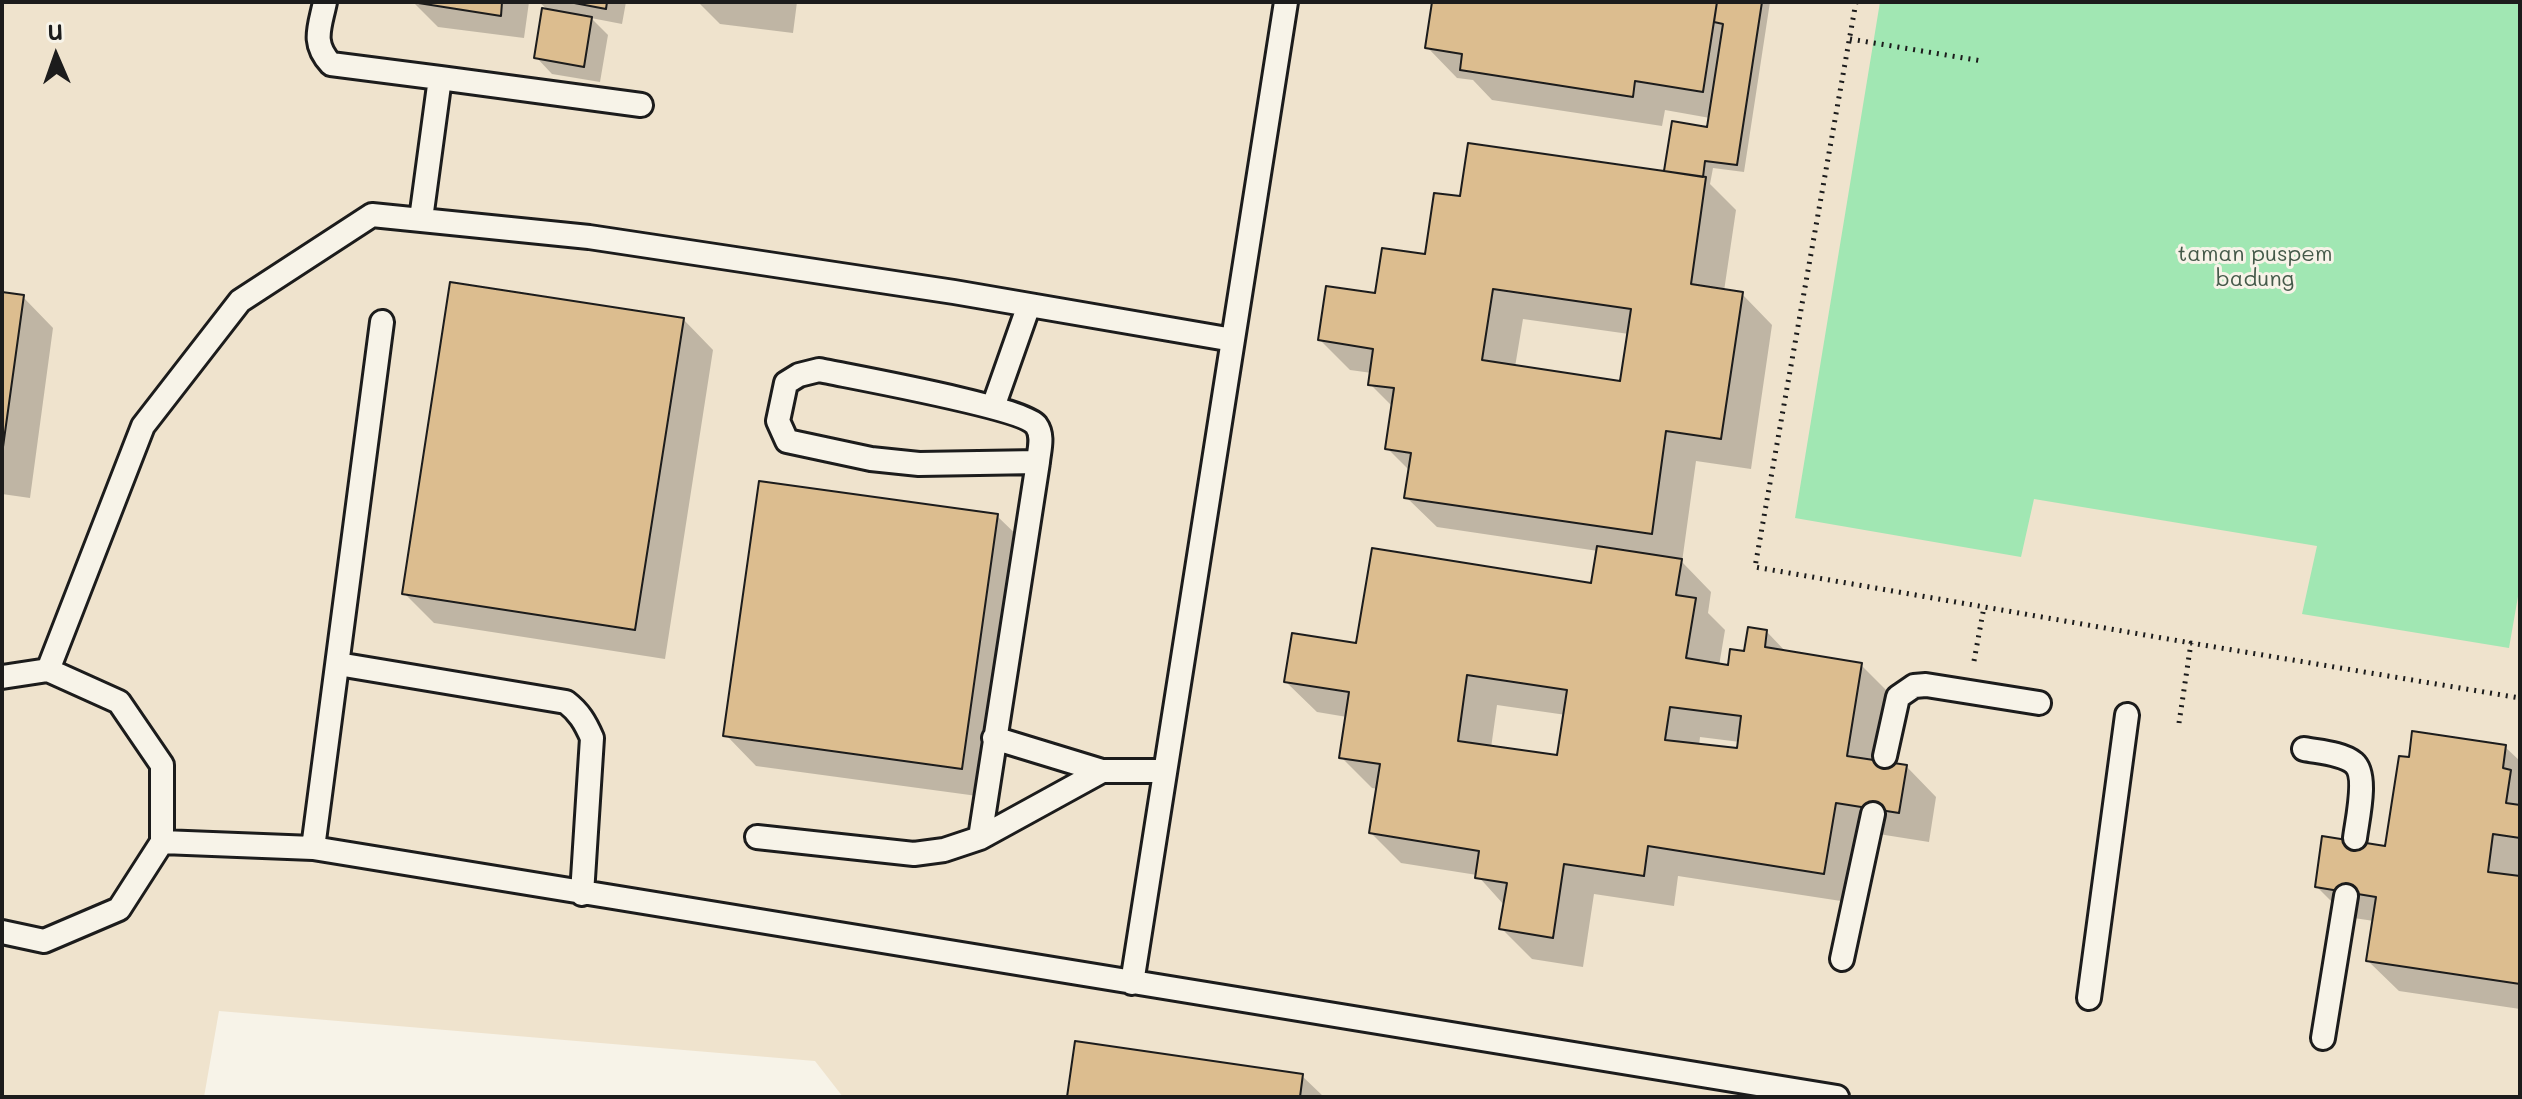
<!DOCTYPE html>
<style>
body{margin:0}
#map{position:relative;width:2522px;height:1099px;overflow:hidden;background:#f7f3e8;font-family:Mali,sans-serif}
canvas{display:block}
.frame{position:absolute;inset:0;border:4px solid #1c1c1c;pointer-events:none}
.north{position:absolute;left:16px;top:16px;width:80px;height:80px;-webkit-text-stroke:6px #f7f3e8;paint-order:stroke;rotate:358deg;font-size:22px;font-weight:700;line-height:32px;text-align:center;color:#1c1c1c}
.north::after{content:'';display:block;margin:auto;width:28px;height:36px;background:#1c1c1c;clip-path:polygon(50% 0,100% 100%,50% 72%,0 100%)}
</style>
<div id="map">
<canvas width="2522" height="1099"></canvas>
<div class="frame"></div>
<div class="north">U</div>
</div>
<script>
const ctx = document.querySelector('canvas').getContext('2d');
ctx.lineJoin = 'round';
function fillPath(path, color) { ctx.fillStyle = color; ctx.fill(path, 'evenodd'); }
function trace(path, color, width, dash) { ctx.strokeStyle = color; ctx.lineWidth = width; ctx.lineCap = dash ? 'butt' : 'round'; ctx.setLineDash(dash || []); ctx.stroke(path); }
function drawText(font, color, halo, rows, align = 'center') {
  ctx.font = font + ' Mali,sans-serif'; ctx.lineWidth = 6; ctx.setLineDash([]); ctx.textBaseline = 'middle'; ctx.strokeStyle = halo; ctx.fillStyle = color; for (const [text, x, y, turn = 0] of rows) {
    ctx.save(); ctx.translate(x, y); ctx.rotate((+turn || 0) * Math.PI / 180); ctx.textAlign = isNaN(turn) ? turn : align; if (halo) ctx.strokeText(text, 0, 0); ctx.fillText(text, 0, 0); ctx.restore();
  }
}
fillPath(new Path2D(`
 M2,2H2520V1097H843L815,1061L219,1011L204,1097H2Z`), '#efe3cd');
fillPath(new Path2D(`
 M1880,2H2520V585L2509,648L2302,614L2317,546L2034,499L2021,557L1795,518Z`), '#a1e7b3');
fillPath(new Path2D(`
 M529,2L524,38L438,27L414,3Z
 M539,2H626L622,24L591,18L608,35L600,82L552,74L536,57L549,11Z
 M698,2H797L793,33L720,24Z
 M1434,2H1770L1744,172L1713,168L1710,184L1736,210L1724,291L1742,294L1772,325L1751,469L1696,461L1682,562L1711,592L1708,613L1725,630L1719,666L1730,667L1767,632L1787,653L1861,665L1891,695L1880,763L1906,766L1936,797L1929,842L1866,832L1854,903L1678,876L1674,906L1594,894L1583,967L1532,959L1502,929L1505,906L1477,875L1401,863L1371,833L1378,789L1372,788L1341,757L1347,717L1317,712L1286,682L1358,646L1592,585L1598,551L1437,527L1406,497L1410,471L1387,448L1393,407L1370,384L1372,373L1350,370L1320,340L1427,256L1462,199L1669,174L1708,130L1710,118L1665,110L1662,126L1492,100L1473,80L1457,78L1427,47ZM1523,319L1629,334L1622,383L1515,367ZM1497,705L1566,715L1559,758L1491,748ZM1700,737L1740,742L1739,751L1699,746Z
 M2,294L23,297L53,328L30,498L2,494Z
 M683,319L713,350L665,659L434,623L404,593Z
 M997,516L1028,546L992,798L756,766L726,735Z
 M2505,747L2520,761V1009L2399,991L2368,961L2374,921L2347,917L2317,887L2387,848Z
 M1302,1076L1324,1097H1069Z`), '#0003');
const building = new Path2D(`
 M412,2H502L501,16Z
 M569,2H607L606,9Z
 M1432,2H1717L1703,92L1635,81L1633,97L1460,70L1462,54L1425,48Z
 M1717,2H1762L1737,165L1705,161L1703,177L1664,171L1672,121L1707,127L1723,24L1714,22Z
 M542,8L592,17L584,67L534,58Z
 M1468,143L1706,177L1691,284L1743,292L1721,439L1666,431L1652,534L1404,498L1411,453L1385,449L1394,388L1368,385L1373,349L1318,340L1326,286L1375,293L1382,248L1425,254L1434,193L1460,196ZM1493,289L1631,309L1620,381L1482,360Z
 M450,282L684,318L635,630L402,594Z
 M2,292L24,295L2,454Z
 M759,481L998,514L962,769L723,736Z
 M1597,546L1682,559L1676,595L1696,598L1686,658L1728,665L1730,649L1744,651L1748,627L1767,630L1765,647L1862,663L1847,756L1907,765L1899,813L1836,803L1824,874L1648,846L1644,876L1564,864L1553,938L1499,929L1507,883L1475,878L1479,851L1369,833L1380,764L1339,758L1349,692L1284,682L1292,633L1356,643L1372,548L1591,583ZM1467,675L1567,690L1557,755L1458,741ZM1670,707L1741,716L1737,748L1665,740Z
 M2412,731L2506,745L2503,768L2511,770L2506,803L2520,805V838L2493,834L2488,872L2520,876V984L2366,961L2376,897L2315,887L2322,836L2385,846L2399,756L2409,757Z
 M1075,1041L1303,1074L1300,1097H1067Z`);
fillPath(building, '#dcbd8f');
trace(building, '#1c1c1c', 2);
const lane = new Path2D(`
 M325,2C320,27 311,43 331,64L440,78L421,219
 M440,78L641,105
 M993,407L1029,305
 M338,664L566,702C579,712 585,722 592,738L582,894
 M48,670L143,426L240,301L372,215L589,237L954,292L1233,340
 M2,677L48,670L119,702L162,765V842L119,909L44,941L2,932
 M994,738L1102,771H1165
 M2304,749C2319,752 2342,753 2354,763C2368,775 2357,821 2355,838
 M1885,756L1898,697L1914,686L1926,685L2039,703
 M757,837L914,854L944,850L980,838L1102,771
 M980,838L1038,462C1039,450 1044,436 1036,425C1021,407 852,377 819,370L799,375L786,383L778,421L787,441L871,459L919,464L1038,462
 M162,842L313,848L1837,1097
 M313,848L382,322
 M1842,959L1873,814
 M1132,983L1286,2
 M2089,998L2127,715
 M2323,1038L2346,896`);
trace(lane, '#1c1c1c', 28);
trace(new Path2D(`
 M1856,2L1755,567L2191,643
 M1850,39L1982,61
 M1974,661L1984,607
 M2179,723L2191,643L2520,698`), '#1c1c1c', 5, [2, 6]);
trace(lane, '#f7f3e8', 22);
drawText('22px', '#445949', '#f7f3e8', [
 ["taman puspem",2255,254],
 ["badung",2255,279]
]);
</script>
